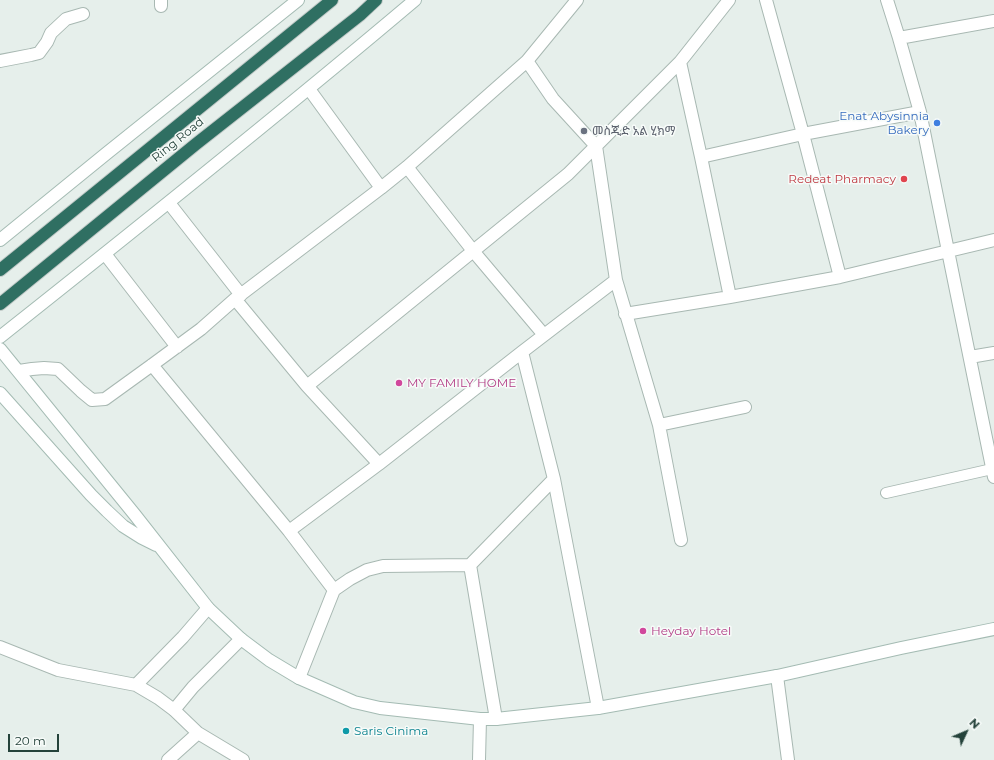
<!DOCTYPE html>
<meta charset="utf-8">
<style>
body{margin:0}
#map{position:relative;width:994px;height:760px;overflow:hidden;background:#e6efeb;font-family:Montserrat,sans-serif}
canvas{display:block}
.north{position:absolute;left:946px;top:712px;width:40px;height:40px;-webkit-text-stroke:3px #f7fbf9;paint-order:stroke;rotate:46deg;font-size:11px;font-weight:700;line-height:16px;text-align:center;color:#24423a}
.north::after{content:'';display:block;margin:auto;width:14px;height:18px;background:#24423a;clip-path:polygon(50% 0,100% 100%,50% 72%,0 100%)}
.scale{position:absolute;left:8px;top:734px;width:51px;height:18px;box-sizing:border-box;border:2px solid #24423a;border-top:0;padding-left:5px;font-size:12px;line-height:14px;white-space:nowrap;color:#24423a;-webkit-text-stroke:3px #f7fbf9;paint-order:stroke}
</style>
<div id="map">
<canvas width="994" height="760"></canvas>
<div class="north">N</div>
<div class="scale">20 m</div>
</div>
<script>
const ctx = document.querySelector('canvas').getContext('2d');
ctx.lineJoin = 'round';
function trace(path, color, width, dash) { ctx.strokeStyle = color; ctx.lineWidth = width; ctx.lineCap = dash ? 'butt' : 'round'; ctx.setLineDash(dash || []); ctx.stroke(path); }
function drawText(font, color, halo, rows, align = 'center') {
  ctx.font = font + ' Montserrat,"Noto Sans Ethiopic",sans-serif'; ctx.lineWidth = 3; ctx.setLineDash([]); ctx.textBaseline = 'middle'; ctx.strokeStyle = halo; ctx.fillStyle = color; for (const [text, x, y, turn = 0] of rows) {
    ctx.save(); ctx.translate(x, y); ctx.rotate((+turn || 0) * Math.PI / 180); ctx.textAlign = isNaN(turn) ? turn : align; if (halo) ctx.strokeText(text, 0, 0); ctx.fillText(text, 0, 0); ctx.restore();
  }
}
const lane = new Path2D(`
 M886,493L992,469`);
const street = new Path2D(`
 M161,0V6
 M766,0L803,134L840,277
 M887,0L899,38L920,112L948,251L994,477
 M899,38L994,21
 M0,61L31,55L39,53L47,42L51,33L66,19L83,14
 M680,62L701,157L730,297
 M309,89L381,188
 M701,157L803,134L920,112
 M407,167L474,252L544,335
 M169,203L241,295
 M105,254L177,347
 M616,280L659,425L681,540
 M235,299L307,386L379,464L522,352L616,280L596,146L553,99L527,61
 M625,314L730,297L840,277L994,240
 M522,352L554,479L598,708
 M970,357L994,353
 M152,365L289,531L379,464
 M19,371L32,369L44,368L58,369L81,391L92,400L105,399L152,365L201,329L235,299L381,188L407,167L527,61L577,0
 M307,386L568,174L680,62L729,0
 M659,425L745,407
 M289,531L334,590
 M470,565L496,719
 M0,647L58,670L136,685L158,698L174,710L198,733L243,760
 M777,676L788,760
 M299,678L334,590L350,579L367,570L383,566L470,565L554,479
 M136,685L183,637L208,608
 M174,710L193,687L241,639
 M168,760L198,733
 M479,760L480,719`);
const secondary = new Path2D(`
 M0,240L107,153L298,0
 M0,337C140,226 279,115 415,0
 M0,349L135,515L208,608L241,639L269,660L299,678L354,702L380,708L480,719H496L598,708L777,676L901,648L994,629
 M0,393L91,495L107,511L123,526L142,538L156,545`);
const highway = new Path2D(`
 M0,270L332,0
 M0,304L196,144L360,15L376,0`);
trace(lane, '#a8b8b2', 12);
trace(street, '#a8b8b2', 14);
trace(secondary, '#a4bbb3', 14);
trace(highway, '#c2cac8', 14);
trace(lane, '#fff', 10);
trace(street, '#fff', 12);
trace(secondary, '#fff', 12);
trace(highway, '#2f6f62', 12);
for (const [x, y, r, color] of [
 [937,123,4,"#3f7fe0"],
 [584,131,4,"#6b7280"],
 [904,179,4,"#e0444e"],
 [399,383,4,"#d1479c"],
 [643,631,4,"#d1479c"],
 [346,731,4,"#0f9aa8"]
]) { const dot = new Path2D(); dot.arc(x, y, r, 0, 2 * Math.PI); ctx.fillStyle = color; ctx.fill(dot); trace(dot, '#f7fbf9', 1.5); }
drawText('12px', '#366cbe', '#f7fbf9', [
 ["Enat Abysinnia",929,116],
 ["Bakery",929,130]
], 'right');
drawText('12px', '#5b616d', '#f7fbf9', [
 ["መስጂድ አል ሂክማ",592,131]
], 'left');
drawText('12px', '#24423a', '#f7fbf9', [
 ["Ring Road",178,140,-39]
]);
drawText('12px', '#be3a42', '#f7fbf9', [
 ["Redeat Pharmacy",896,179]
], 'right');
drawText('12px', '#b23c85', '#f7fbf9', [
 ["MY FAMILY HOME",407,383],
 ["Heyday Hotel",651,631]
], 'left');
drawText('12px', '#0d838f', '#f7fbf9', [
 ["Saris Cinima",354,731]
], 'left');
</script>
